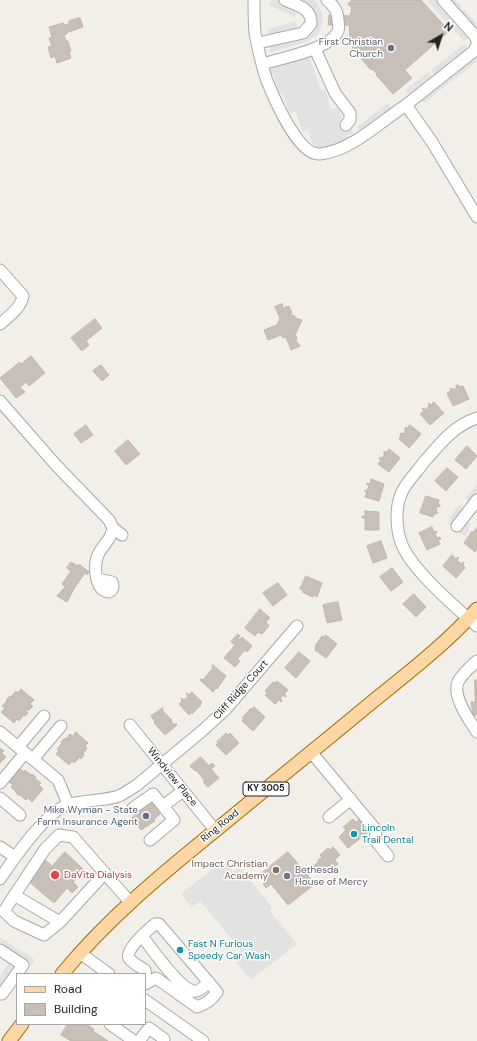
<!DOCTYPE html>
<style>
body{margin:0}
#map{position:relative;width:477px;height:1041px;overflow:hidden;background:#f2efe9;font-family:"DM Sans",sans-serif}
canvas{display:block}
.legend{position:absolute;left:16px;top:973px;width:130px;height:52px;box-sizing:border-box;background:#fff;border:1px solid #a7a7a7;margin:0;padding:5px 7px;list-style:none;font-size:12px;color:#222}
.legend li{display:flex;align-items:center;gap:8px;height:20px}
.legend b{width:20px;border:1px solid #a7a7a7}
.north{position:absolute;left:421px;top:16px;width:40px;height:40px;-webkit-text-stroke:3px #fff;paint-order:stroke;rotate:39deg;font-size:11px;font-weight:700;line-height:16px;text-align:center;color:#222}
.north::after{content:'';display:block;margin:auto;width:14px;height:18px;background:#222;clip-path:polygon(50% 0,100% 100%,50% 72%,0 100%)}
</style>
<div id="map">
<canvas width="477" height="1041"></canvas>
<ul class="legend">
<li><b style="height:5px;background:#fcd6a4"></b>Road</li>
<li><b style="height:11px;background:#c7bfb8"></b>Building</li>
</ul>
<div class="north">N</div>
</div>
<script>
const ctx = document.querySelector('canvas').getContext('2d');
ctx.lineJoin = 'round';
function fillPath(path, color) { ctx.fillStyle = color; ctx.fill(path, 'evenodd'); }
function trace(path, color, width, dash) { ctx.strokeStyle = color; ctx.lineWidth = width; ctx.lineCap = dash ? 'butt' : 'round'; ctx.setLineDash(dash || []); ctx.stroke(path); }
function drawText(font, color, halo, rows, align = 'center') {
  ctx.font = font + ' "DM Sans",sans-serif'; ctx.lineWidth = 3; ctx.setLineDash([]); ctx.textBaseline = 'middle'; ctx.strokeStyle = halo; ctx.fillStyle = color; for (const [text, x, y, turn = 0] of rows) {
    ctx.save(); ctx.translate(x, y); ctx.rotate((+turn || 0) * Math.PI / 180); ctx.textAlign = isNaN(turn) ? turn : align; if (halo) ctx.strokeText(text, 0, 0); ctx.fillText(text, 0, 0); ctx.restore();
  }
}
fillPath(new Path2D(`
 M271,0H313L317,3L322,13L323,22L318,35L306,42L271,52L270,46L272,45L268,29L295,21L300,36L316,21V18L312,9L301,2L295,17L269,5Z
 M427,0H456L462,7L459,10V13L464,9L477,24V34L474,31L464,41L448,23L452,20L451,18L446,22Z
 M464,44L477,61L456,78L452,73L451,74L454,79L424,103L414,91L409,94L405,90L428,72L431,75H434L431,70Z
 M309,56L321,90H325L331,109L338,108L345,128L351,126L353,134L347,135L348,140L317,150L316,144L313,145L308,130L302,132L296,111L289,113L283,93L279,94L273,74H271L269,68Z
 M388,103L392,108L361,132L357,127Z
 M477,485V509L467,521L471,524L466,536L461,534L454,526L448,524L452,514L459,505L464,509L469,502L465,498Z
 M223,860L233,871L239,866L272,907L270,911L297,944L251,980L234,959L241,950L200,901L192,907L181,894Z
 M0,937L35,960L31,966L19,959L0,988V976L14,955L0,946Z`), '#e2e2e2');
const building = new Path2D(`
 M352,0H421L449,31L405,70L412,78L393,94L376,75L377,74L372,69L371,70L352,48L353,47L348,42L350,40L349,25H328L329,15L350,16L352,8L348,4Z
 M80,18L83,27L66,33L67,34L64,35L66,41H68L71,51L69,52L71,58L57,63L55,56L51,58L48,47L52,46L49,38L52,37L49,27L63,23L64,25L69,24V21Z
 M282,304L283,308L289,306L292,313H290L291,316V315L295,316V318L302,320L296,333H295L297,339H295L300,346L291,350L286,337L283,338L281,335L268,340L264,330L277,325L280,318L275,307Z
 M95,319L102,328L86,341L89,345L82,351L71,338Z
 M31,356L45,373L29,386L26,382L20,387L25,392L16,398L0,378L20,362L21,364Z
 M101,365L109,375L102,381L93,371Z
 M458,385L459,387L463,386L469,399L453,406L447,393L451,391L450,389L452,388L453,390L457,388L456,386Z
 M434,402L444,413L430,425L420,414L424,411L422,409L424,408L426,410L429,406L428,404L429,403L431,405Z
 M86,425L93,435L81,443L74,434Z
 M410,425L421,434L409,448L399,439L401,435L400,434L401,433L403,434L406,430L404,429L406,427L407,428Z
 M128,440L140,454L126,465L115,451Z
 M467,446L477,456L466,469L455,460Z
 M389,449L400,458L389,472L378,464L381,460L379,459L380,457L382,458L385,454L383,453L385,451L386,453Z
 M447,468L458,477L446,491L435,481Z
 M371,479L384,484L379,501L365,497L367,492H365V490L367,491L369,485H367V483L370,484Z
 M426,496L439,500L438,505H440V507L437,506L436,512H438L437,514L435,513L433,517L420,513Z
 M365,511L379,512V530H365V518H362V516H365Z
 M432,527L434,532L436,531L437,532L435,533L437,538L440,537L441,539L438,540L440,544L427,550L419,533Z
 M477,528V549L475,552L464,543L472,531L473,532Z
 M381,541L387,558L373,563L367,546Z
 M452,555L456,559L458,557L459,558L457,560L461,564L463,562L464,563L463,565L465,568L456,578L443,566Z
 M71,562L78,566L79,564L89,572L87,575L85,573L75,587L67,602L57,596L65,587L62,584L71,571L67,568Z
 M392,568L403,582L391,591L380,577Z
 M306,576L322,583L317,597L314,595L313,597L302,592L303,590L300,589Z
 M278,583L287,595L273,606L263,593Z
 M414,594L426,607L416,617L403,604Z
 M338,602L342,620L327,623L323,605Z
 M260,609L270,618L266,622L269,626L262,634L258,632L255,636L245,628Z
 M238,634L240,636L238,638L239,640L242,637L252,646L247,652L245,650L237,659L240,661L235,667L224,658L235,645L231,642Z
 M326,635L337,644L326,658L315,650L316,647L315,646L322,636L324,637Z
 M299,652L310,661L296,678L285,668Z
 M213,665L226,676L217,689L216,688L213,692L200,680L201,679L203,680L213,668L212,666Z
 M475,680H477V715H473L471,702H475Z
 M277,681L288,690L284,694L286,695L285,697L283,695L280,699L282,700L281,702L279,700L275,704L265,695L267,693L265,691L273,682L275,683Z
 M21,689L34,700L30,704L33,706L28,711L26,709L25,710L28,713L25,716L22,714L23,716L19,721L17,719L14,723L1,712L5,708L2,706L7,701L9,702L6,700L10,696L13,698L11,697L16,691L18,693Z
 M192,692L202,702L200,704L201,705L192,714L191,712L189,715L179,704L182,701L181,699L182,698L184,700L188,696L186,694L187,693L189,695Z
 M254,707L265,717L253,731L242,721L244,719L242,718L251,708L252,709Z
 M163,708V709L162,710L172,720L171,721L174,725L176,723L177,725L165,735L154,723L155,722L151,716Z
 M76,732L88,743L85,746L87,748L83,754L81,753L84,755L81,759L78,756L77,757L79,758L74,763L72,761L69,765L56,754L59,751L57,749L62,743L64,745L61,742L65,738L68,741L66,739L70,734L73,736Z
 M226,733L228,735L230,733L239,743L226,755L216,745L218,743L217,742Z
 M0,748L4,751L2,753L6,757L0,763Z
 M201,757L209,766L212,763L215,766L211,769L219,778L208,787L203,782L205,781L196,770L195,771L190,766Z
 M20,769L24,772L25,770L31,775L30,777L32,774L36,777L33,780L36,779L41,783L39,785L43,789L32,802L28,798L26,800L21,796L22,793L19,796L16,793L18,790L16,792L11,787L13,785L9,782Z
 M151,802L160,814L154,819L155,821L141,830L132,818Z
 M361,818L371,830L348,848L339,837L346,830L343,827L353,819L356,822Z
 M333,847L340,855L335,860L338,864L332,870L329,866L319,874L313,867L319,861L318,860L322,857L320,855L328,848L330,850Z
 M65,852L84,870L73,882L78,887L72,893L67,888L54,903L27,880L45,860L52,866Z
 M288,852L315,884L288,905L271,884L266,888L263,884L268,880L262,873Z
 M68,1024H86L94,1029L93,1031L108,1041H71L61,1035Z`);
fillPath(building, '#c7bfb8');
trace(building, '#c4b6ab', 1);
const minor = new Path2D(`
 M254,0C254,11 254,23 255,33C257,45 263,70 267,81C274,98 298,156 320,154C351,151 380,122 406,105L432,142L477,217
 M443,0L476,37L477,42
 M258,43L303,33L311,24C312,8 298,6 285,0
 M315,49L335,93L350,113V120L346,125
 M263,64C281,58 327,50 337,33C339,30 339,25 338,21C338,11 334,6 327,0
 M406,105L464,59L474,51L477,45
 M0,270L23,296C21,308 8,317 0,324
 M0,401L55,464L109,520L113,528L122,535
 M477,418C453,426 440,444 424,462C417,472 407,481 402,492C394,509 396,535 405,551C418,575 456,608 477,626
 M457,526L477,500
 M97,579L112,582C114,586 113,590 109,592C105,591 103,591 101,588C95,581 94,563 98,555C103,543 110,543 113,528
 M477,661C470,667 462,674 458,682C452,696 469,720 477,732
 M130,725L215,830
 M0,732L58,780L68,804
 M18,747L44,716
 M311,752L376,830L375,840L388,856
 M33,759L61,726
 M0,783L25,753
 M0,798L20,815
 M133,808L153,794L163,806
 M329,817L351,799
 M150,840L174,820L163,806L183,791
 M0,847L15,857
 M105,873L60,922L44,935L14,921L4,911L45,849L59,835L73,837L130,902
 M0,879C13,860 47,809 70,804C86,800 103,801 119,796C125,793 131,789 137,785L202,731L225,710L297,626
 M14,895L60,922
 M142,936C152,949 178,987 193,991C199,993 204,986 209,982
 M0,950L23,965L2,994
 M80,953L109,974
 M145,984L156,978L197,1007C206,1004 212,1000 217,992L159,924H155C149,929 124,950 129,958C132,963 140,967 145,970L146,983
 M145,1000L203,1041
 M110,1024L134,1041
 M139,1041L149,1028L164,1039`);
const major = new Path2D(`
 M62,974C108,918 164,872 221,826C269,786 318,747 366,707C404,676 444,646 477,609
 M9,1041L22,1024`);
trace(minor, '#a9a9a9', 13);
trace(major, '#a06b00', 15);
trace(minor, '#fff', 11);
trace(major, '#fcd6a4', 13);
for (const [x, y, r, color] of [
 [391,48,4,"#6b7280"],
 [146,816,4,"#5c6f8a"],
 [354,834,4,"#0f9aa8"],
 [276,870,4,"#8d6e63"],
 [55,875,5,"#e0444e"],
 [287,876,4,"#6b7280"],
 [180,950,4,"#0f9aa8"]
]) { const dot = new Path2D(); dot.arc(x, y, r, 0, 2 * Math.PI); ctx.fillStyle = color; ctx.fill(dot); trace(dot, '#fff', 1.5); }
for (const [x, y, w] of [
 [266,789,46]
]) { const box = new Path2D(); box.roundRect(x - w / 2, y - 7, w, 14, 3); ctx.fillStyle = '#fff'; ctx.fill(box); trace(box, '#222', 1); }
drawText('bold 9px', '#222', null, [
 ["KY 3005",266,789]
]);
drawText('10px', '#5b616d', '#fff', [
 ["First Christian",383,42],
 ["Church",383,54],
 ["Bethesda",295,870,"left"],
 ["House of Mercy",295,882,"left"]
], 'right');
drawText('10px', '#222', '#fff', [
 ["Cliff Ridge Court",241,690,-48],
 ["Windview Place",172,777,51],
 ["Ring Road",220,826,-39]
]);
drawText('10px', '#4e5e75', '#fff', [
 ["Mike Wyman - State",138,810],
 ["Farm Insurance Agent",138,822]
], 'right');
drawText('10px', '#0d838f', '#fff', [
 ["Lincoln",362,828],
 ["Trail Dental",362,840],
 ["Fast N Furious",188,944],
 ["Speedy Car Wash",188,956]
], 'left');
drawText('10px', '#785e54', '#fff', [
 ["Impact Christian",268,864],
 ["Academy",268,876]
], 'right');
drawText('10px', '#be3a42', '#fff', [
 ["DaVita Dialysis",64,875]
], 'left');
</script>
